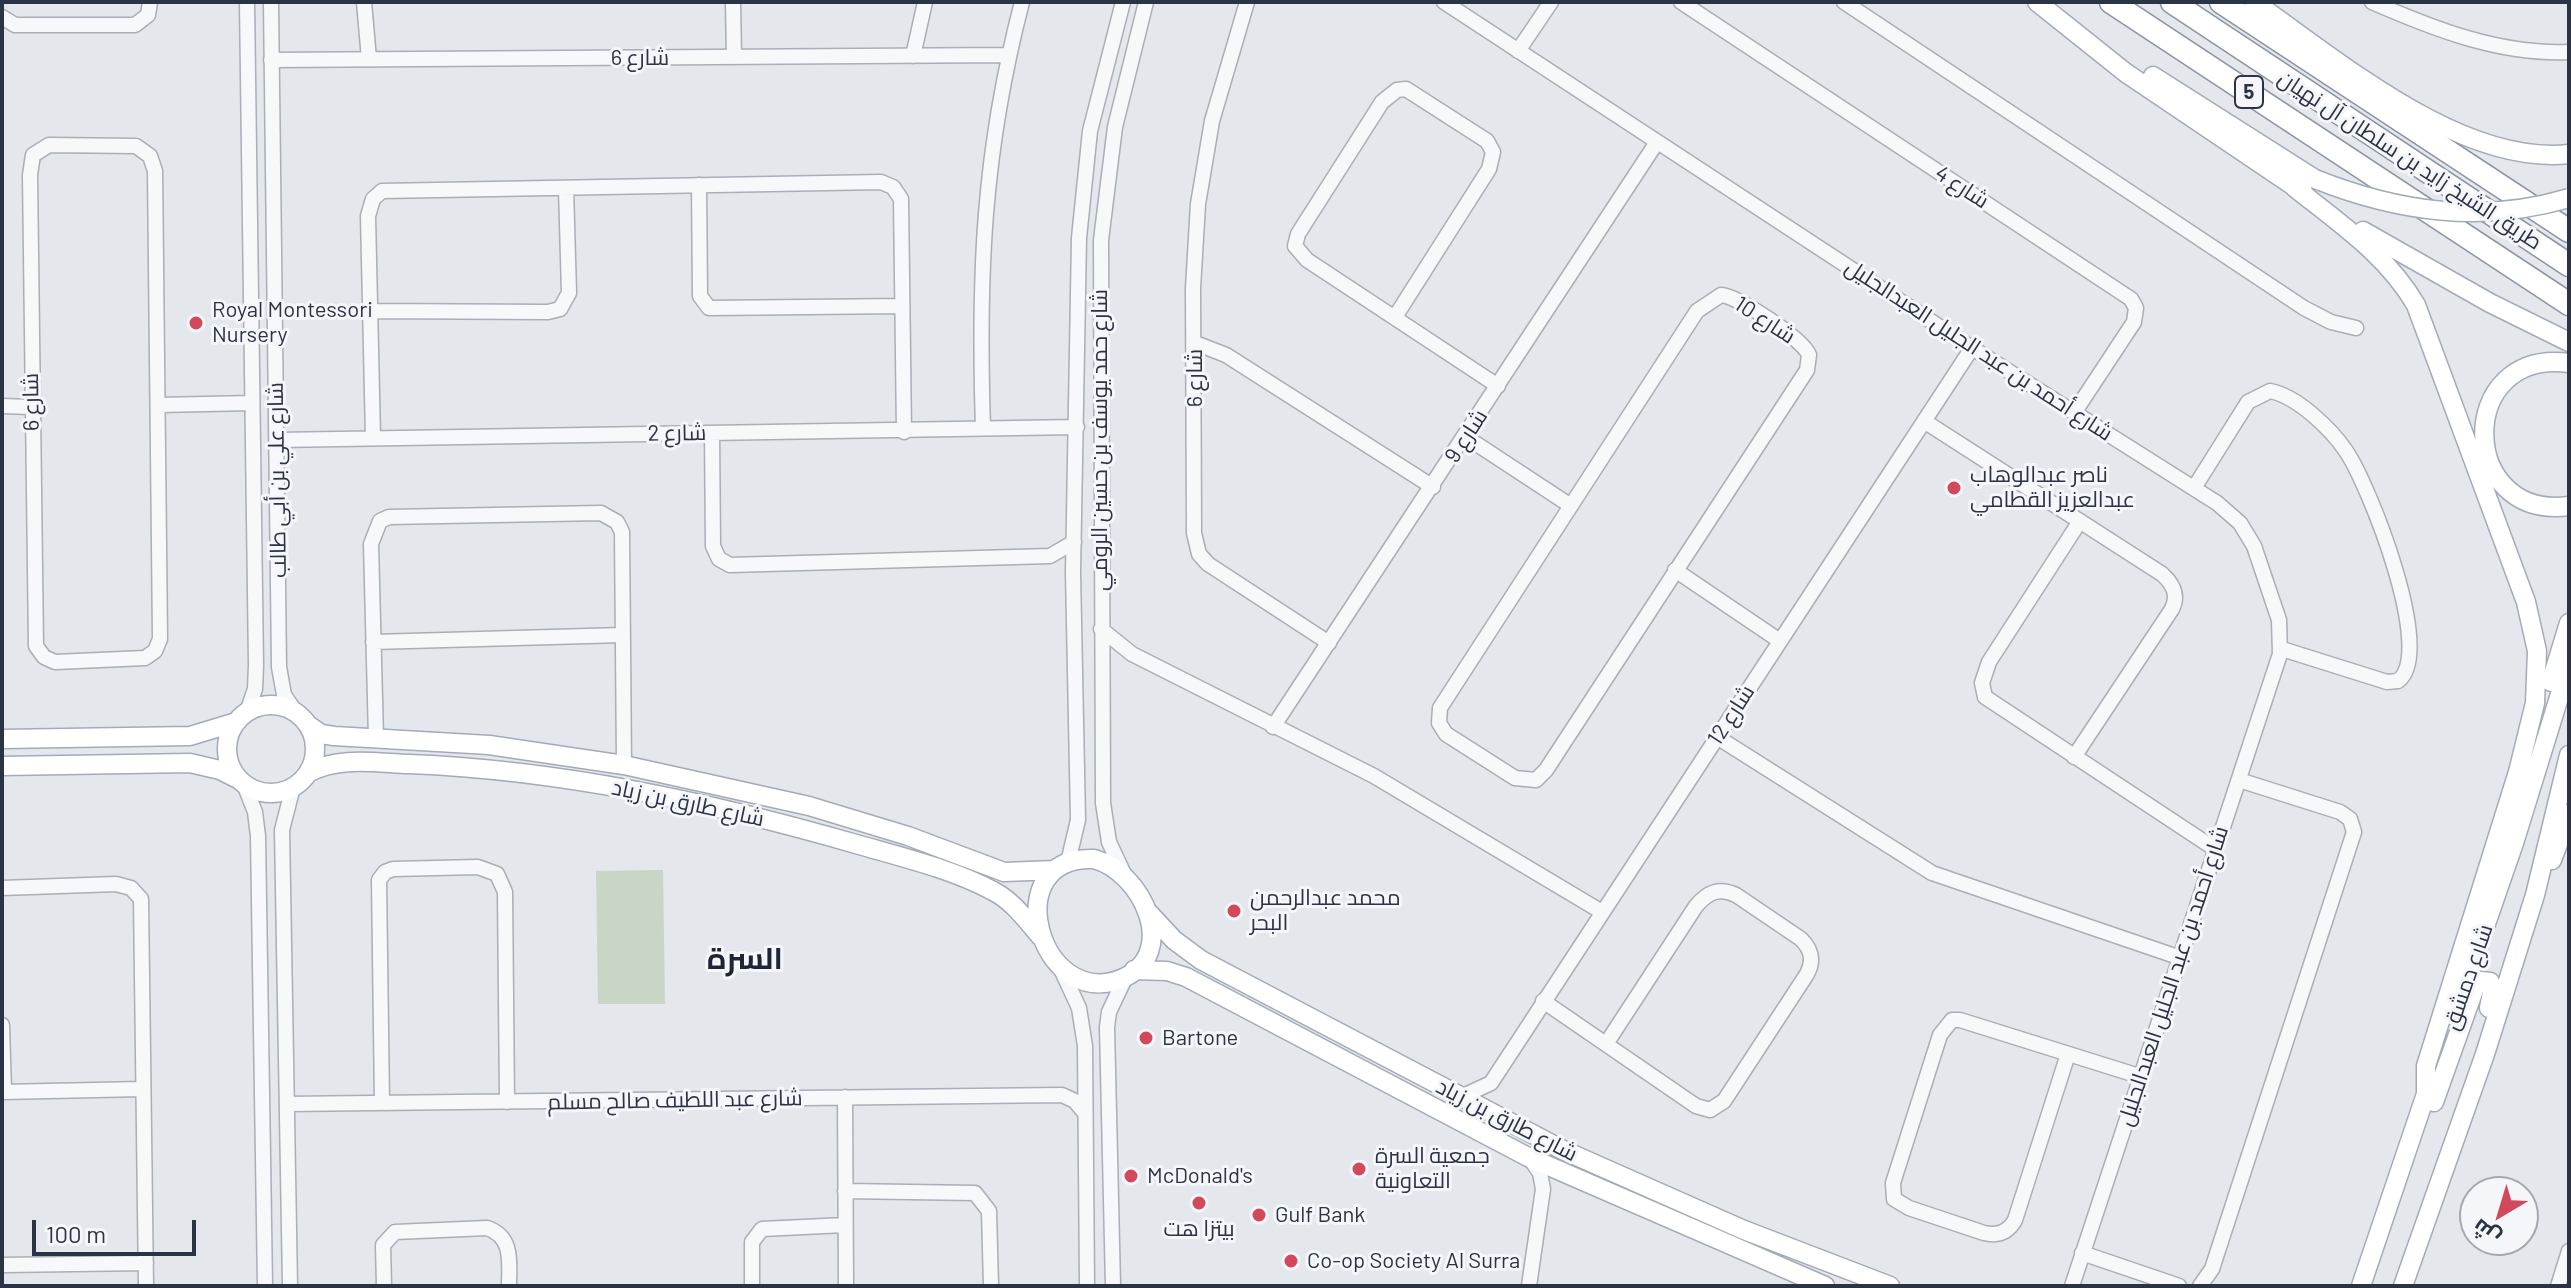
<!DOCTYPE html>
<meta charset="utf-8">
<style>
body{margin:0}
#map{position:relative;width:2571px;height:1288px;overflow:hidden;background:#e4e7ec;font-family:Barlow,Cairo,sans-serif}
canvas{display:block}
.frame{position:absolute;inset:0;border:4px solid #2b3445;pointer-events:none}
.north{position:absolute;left:2459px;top:1176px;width:80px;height:80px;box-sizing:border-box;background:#f4f6f9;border:2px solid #a4a8b1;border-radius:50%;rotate:218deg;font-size:22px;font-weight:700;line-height:32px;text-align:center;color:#2b3445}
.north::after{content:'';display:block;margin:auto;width:28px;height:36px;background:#d1495b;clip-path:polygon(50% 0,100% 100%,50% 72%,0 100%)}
.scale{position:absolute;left:32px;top:1220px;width:164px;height:36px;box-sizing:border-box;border:4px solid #2b3445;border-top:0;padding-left:10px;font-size:24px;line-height:28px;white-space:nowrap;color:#2b3445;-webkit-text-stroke:6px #f4f6f9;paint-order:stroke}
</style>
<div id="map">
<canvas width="2571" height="1288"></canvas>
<div class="frame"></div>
<div class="north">ش</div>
<div class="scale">100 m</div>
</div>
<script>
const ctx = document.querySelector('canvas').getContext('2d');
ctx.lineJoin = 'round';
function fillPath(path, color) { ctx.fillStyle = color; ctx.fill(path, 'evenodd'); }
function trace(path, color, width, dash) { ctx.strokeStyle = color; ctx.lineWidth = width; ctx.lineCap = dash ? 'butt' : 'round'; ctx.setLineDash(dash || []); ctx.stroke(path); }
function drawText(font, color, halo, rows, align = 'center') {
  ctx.font = font + ' Barlow,Cairo,sans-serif'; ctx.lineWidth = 6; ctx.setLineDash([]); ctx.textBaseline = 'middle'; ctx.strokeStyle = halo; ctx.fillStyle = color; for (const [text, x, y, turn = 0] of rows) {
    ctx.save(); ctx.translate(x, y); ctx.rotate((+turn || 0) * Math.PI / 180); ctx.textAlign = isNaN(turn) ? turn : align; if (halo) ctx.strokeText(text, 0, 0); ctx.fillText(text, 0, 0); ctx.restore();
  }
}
fillPath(new Path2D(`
 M663,870L665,1004H598L596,871Z`), '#c9d6c5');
const minor = new Path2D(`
 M271,2L279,667L284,695L297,714
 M364,2L369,59
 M733,2L734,57
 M1247,2L1212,121L1198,204L1193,288L1194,533L1199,554L1208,564L1329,643
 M1444,2L1972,348L2217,503L2240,523L2254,546L2279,620L2280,654L2072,1286
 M1681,2L2131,299L2136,308L2134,322L2074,413
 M1844,2L2304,308L2331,322L2356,328
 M2372,2C2434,29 2500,55 2569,52
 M2,17L15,25H135L148,15L150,2
 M1518,51L1551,2
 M913,56L925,2
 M271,60L1008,55
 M49,145L136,146L150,156L155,171L160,639L155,651L145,658L55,662L44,657L36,646L30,175L33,155Z
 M699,185L700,296L709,308L902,306
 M1721,295C1738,296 1803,339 1809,355L1807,370L1546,770L1536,780L1515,778L1446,734L1439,723L1440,708L1697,311Z
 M372,311L548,312L560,309L569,293L566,188
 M1395,317L1489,169L1493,152L1487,141L1406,89L1397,90L1382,102L1298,234L1295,246L1307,260L1498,386
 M1195,343L1226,355L1433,487
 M158,405L252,403
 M2,406L31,407
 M1924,421L2162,574C2173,584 2179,595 2172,609L2074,757
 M983,428C978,274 983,152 1022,2
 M712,433L713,546L719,559L730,565L1050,556L1074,542
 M1466,437L1568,504
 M373,438L368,216L373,199L382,191L881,182L893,187L901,199L904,432
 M277,440L1077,427
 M2194,488L2248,402L2270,391C2297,396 2331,429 2346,451C2369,485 2436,653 2398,681L2387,682L2282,649
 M2080,521L1989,662L1982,683L1985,697L2215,849
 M1675,570L1780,641
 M1101,629L1132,654L1374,776L1602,912
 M373,642L623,635
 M247,712L255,689L256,665L247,2
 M1273,727L1657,142
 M1717,737L1932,873L2178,957
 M376,738L371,544L380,521L389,517L601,513L617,522L622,532L624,765
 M244,784L255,812L258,836L265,1286
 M1068,862L1078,820L1073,572L1079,238L1090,131L1123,2
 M1124,874L1109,842L1103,803L1101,240L1115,127L1146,2
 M2,888L116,884L131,888L141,899L146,1286
 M1060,967L1079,1008L1085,1046L1087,1286
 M1543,1001L1696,1106L1710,1110L1724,1101L1807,974C1814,961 1812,950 1801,939L1736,895C1719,887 1708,892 1696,906L1606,1044
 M2,1025L4,1092
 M2068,1054L2015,1220C2008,1233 1997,1236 1984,1233L1909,1208L1894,1199L1893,1183L1940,1035L1952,1020H1960L2139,1076
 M2,1092L142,1089
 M845,1097L846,1286
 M1461,1097L1491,1083L1972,348
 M382,1103L379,880L385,872L393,869L478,867L497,874L505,892L507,1102
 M287,1104L1062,1095L1075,1101L1084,1112
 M1529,1157L1540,1173L1543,1189L1529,1286
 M845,1191L975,1193L989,1211L991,1286
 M2082,1253L2179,1286
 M2,1265L146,1263
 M290,1286L282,830L293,787
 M384,1286L383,1245L395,1232L487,1228C514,1237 509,1263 509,1286
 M752,1286V1242L762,1229L845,1225
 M1113,1286L1107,1027L1109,1012L1126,976
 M2200,1286L2212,1269L2354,832L2350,819L2340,812L2239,780
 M2558,1286L2569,1251`);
const major = new Path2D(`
 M2037,2L2126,73L2304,193
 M2254,2C2339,61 2461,166 2569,154
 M2153,76L2315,179
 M2294,187C2339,223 2387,255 2416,305L2526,602L2537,651L2535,703L2518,772L2426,1066V1093
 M2363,231L2490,303L2569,342
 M2569,363C2454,348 2458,521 2569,506
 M2551,682L2569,623
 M227 749a44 44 0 1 1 88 0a44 44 0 1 1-88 0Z
 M307,724L321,734L334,736L489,745L624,765L809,806L908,836L1004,872L1055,870
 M2,739L190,736L236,722
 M2,766L190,763L220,770L238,779
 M308,773C337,756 377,763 409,764C561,770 710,802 856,844C901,857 952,869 993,891C1013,901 1026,920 1041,937
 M1094,859C1141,871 1182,954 1121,979C1039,1011 996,855 1094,859Z
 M2552,860L2569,814
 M1148,912L1174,940L1201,960L1563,1150L1744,1230L1890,1286
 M1134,970L1167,971L1186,977L1528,1157L1825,1286
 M2454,1016L2514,843L2569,665
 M2434,1102L2475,987L2481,981L2490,982L2493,988L2489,1008
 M2361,1286L2429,1085
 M2403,1286L2485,1054L2535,895L2569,755`);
const highway = new Path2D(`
 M2111,2L2569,304
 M2172,2L2569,265
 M2221,2L2569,231`);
trace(minor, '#a9aeb7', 17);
trace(major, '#a3abb8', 21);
trace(highway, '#8b94a3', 25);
trace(minor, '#f7f8fa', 14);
trace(major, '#fff', 18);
trace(highway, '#fff', 22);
const majorBridge = new Path2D(`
 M2315,179C2398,212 2482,224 2569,198`);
trace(majorBridge, '#a3abb8', 21, []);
trace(majorBridge, '#fff', 18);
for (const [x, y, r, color] of [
 [196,323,8,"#d1495b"],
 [1954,488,8,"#d1495b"],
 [1234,911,8,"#d1495b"],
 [1146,1038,8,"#d1495b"],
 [1359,1169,8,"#d1495b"],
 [1131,1176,8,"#d1495b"],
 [1199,1203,8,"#d1495b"],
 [1259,1215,8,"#d1495b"],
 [1291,1261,8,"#d1495b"]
]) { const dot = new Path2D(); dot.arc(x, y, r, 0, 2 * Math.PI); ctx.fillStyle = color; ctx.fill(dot); trace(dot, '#f4f6f9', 3); }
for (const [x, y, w] of [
 [2249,92,28]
]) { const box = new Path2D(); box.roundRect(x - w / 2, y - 16, w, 32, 6); ctx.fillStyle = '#f4f6f9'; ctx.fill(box); trace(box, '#2b3445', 2); }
drawText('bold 20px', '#2b3445', null, [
 ["5",2249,92]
]);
drawText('22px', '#2b3445', '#f4f6f9', [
 ["شارع 6",640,58],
 ["طريق الشيخ زايد بن سلطان آل نهيان",2410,160,33],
 ["شارع 4",1962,187,33],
 ["شارع 10",1765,320,33],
 ["شارع أحمد بن عبد الجليل العبدالجليل",1979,350,33],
 ["شارع 6",1195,378,-90],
 ["شارع 6",31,402,-91],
 ["شارع 2",677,433,-1],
 ["شارع 9",1466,436,-57],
 ["شارع حمد يوسف بن حسين الرومي",1100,440,-90],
 ["شارع علي بن أبي طالب",277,480,-91],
 ["شارع 12",1731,715,-57],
 ["شارع طارق بن زياد",688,803,12],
 ["شارع أحمد بن عبد الجليل العبدالجليل",2173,976,-72],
 ["شارع دمشق",2468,977,-71],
 ["شارع عبد اللطيف صالح مسلم",675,1100,-1],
 ["شارع طارق بن زياد",1507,1120,27]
]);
drawText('22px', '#2b3445', '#f4f6f9', [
 ["Royal Montessori",212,310],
 ["Nursery",212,335],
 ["ناصر عبدالوهاب",1970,475],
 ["عبدالعزيز القطامي",1970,500],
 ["محمد عبدالرحمن",1250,898],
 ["البحر",1250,923],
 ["Bartone",1162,1038],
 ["جمعية السرة",1375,1156],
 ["التعاونية",1375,1181],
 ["McDonald's",1147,1176],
 ["Gulf Bank",1275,1215],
 ["بيتزا هت",1199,1229,"center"],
 ["Co-op Society Al Surra",1307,1261]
], 'left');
drawText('bold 30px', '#1d2536', '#f4f6f9', [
 ["السرة",745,959]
]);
</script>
